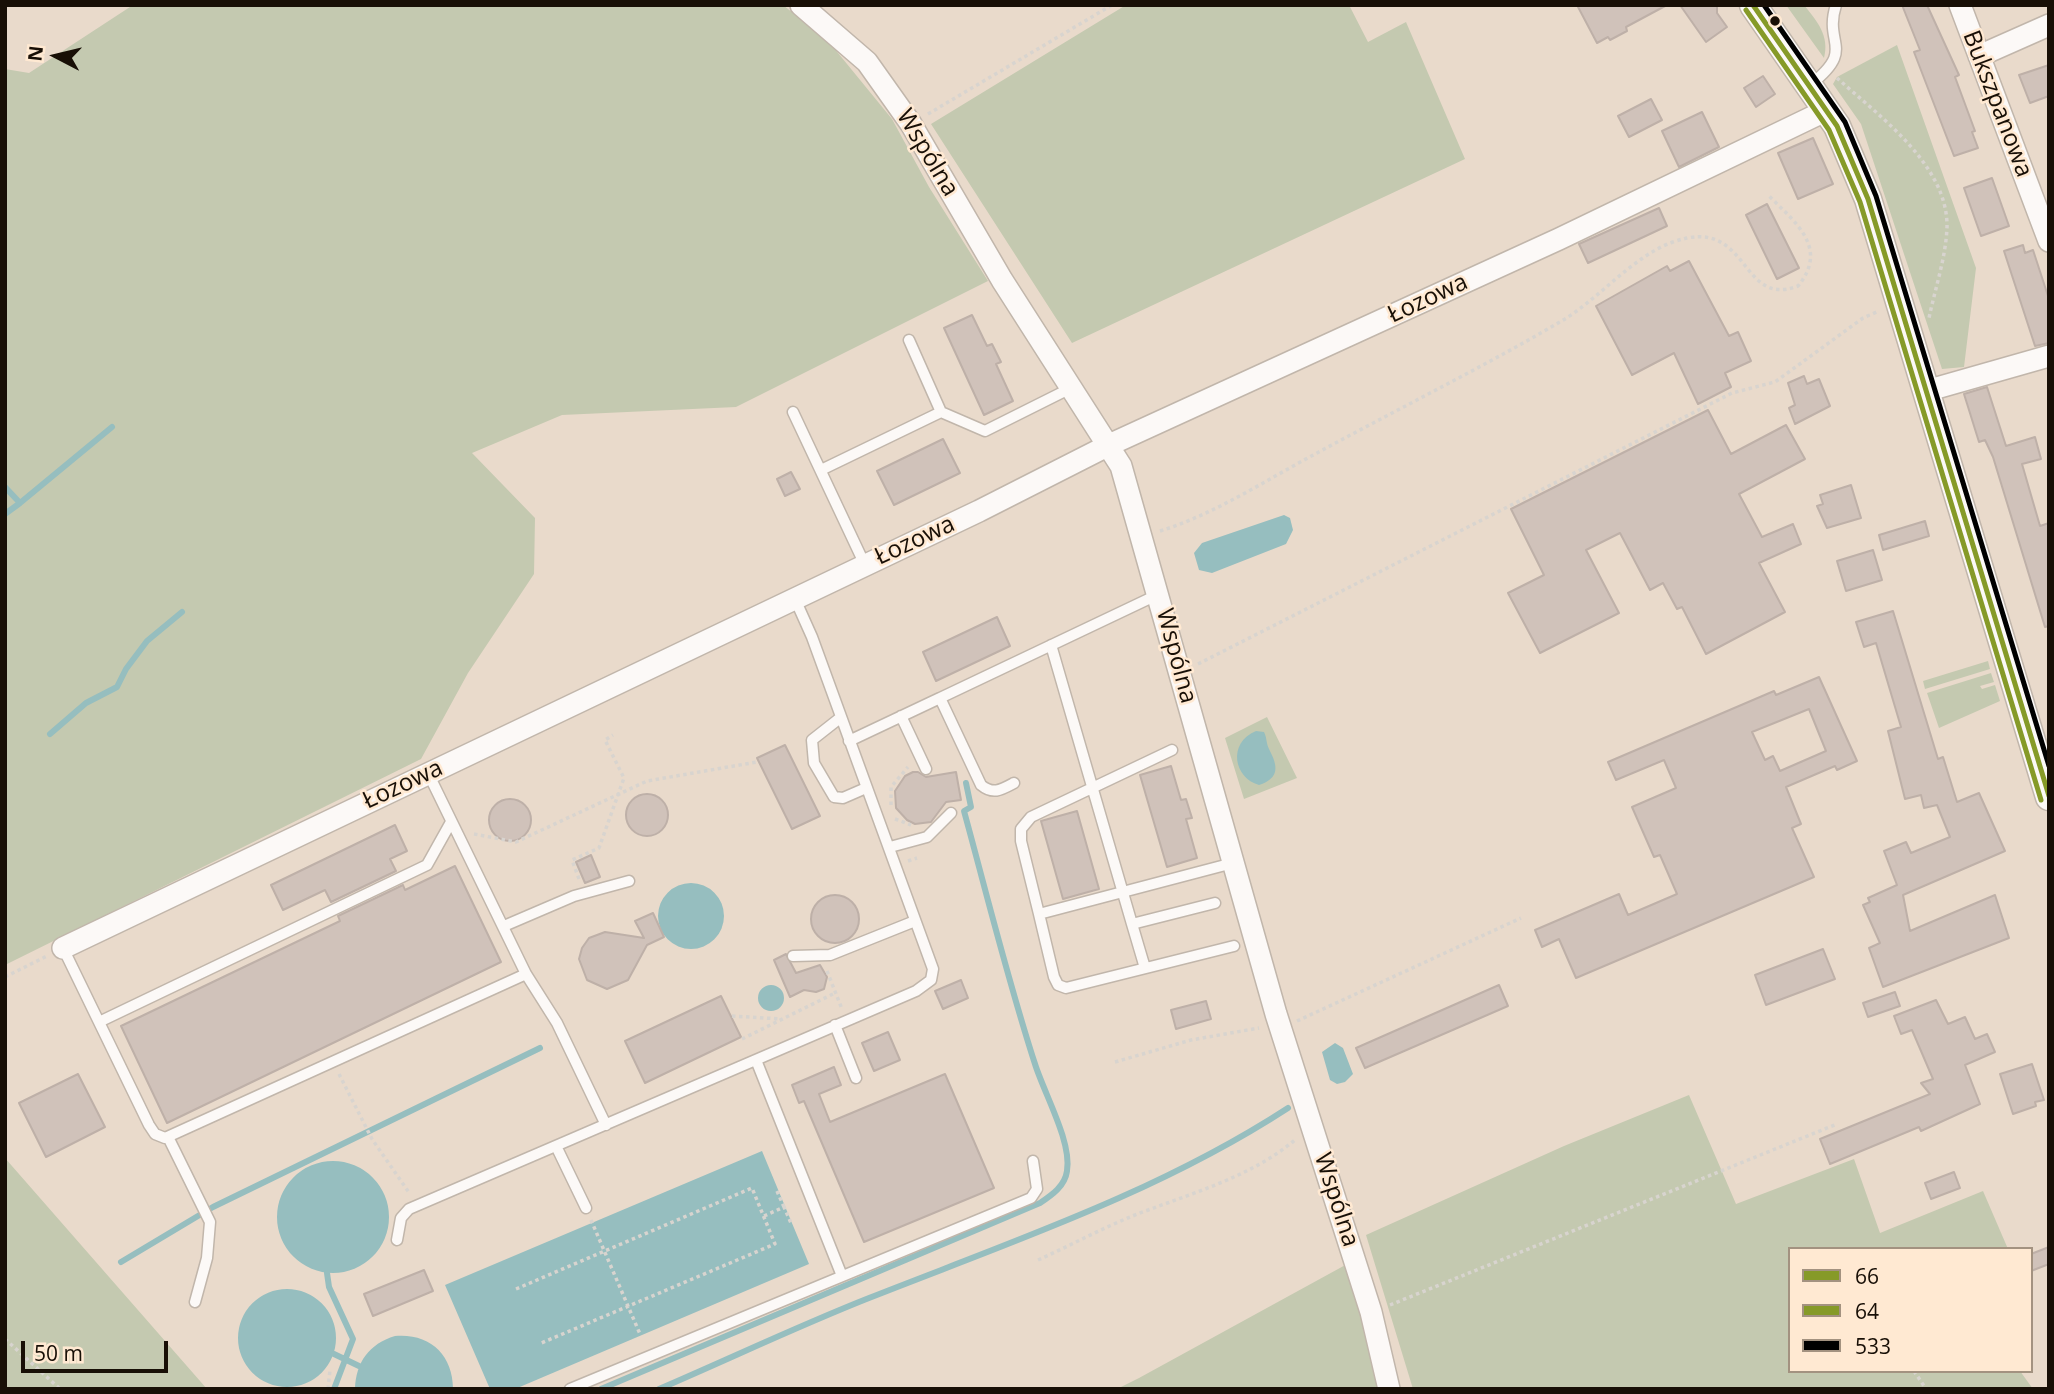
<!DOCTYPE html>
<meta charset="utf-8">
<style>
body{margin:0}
#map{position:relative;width:2054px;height:1394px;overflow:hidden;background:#e9dacb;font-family:"Open Sans",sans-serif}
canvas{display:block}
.frame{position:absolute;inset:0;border:7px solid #180f06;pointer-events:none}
.legend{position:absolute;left:1788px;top:1247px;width:245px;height:126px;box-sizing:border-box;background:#ffe9d2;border:2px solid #a39280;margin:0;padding:9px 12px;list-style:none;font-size:21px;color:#180f06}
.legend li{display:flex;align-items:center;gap:14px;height:35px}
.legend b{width:35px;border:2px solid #a39280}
.north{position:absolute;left:21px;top:21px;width:70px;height:70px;-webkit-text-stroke:5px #ffe9d2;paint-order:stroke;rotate:277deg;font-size:19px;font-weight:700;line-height:28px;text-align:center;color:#180f06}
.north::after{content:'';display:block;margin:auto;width:24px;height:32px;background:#180f06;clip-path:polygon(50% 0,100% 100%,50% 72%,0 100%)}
.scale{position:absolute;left:21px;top:1341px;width:147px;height:32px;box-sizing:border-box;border:4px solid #180f06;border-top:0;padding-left:9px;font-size:21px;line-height:24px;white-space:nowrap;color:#180f06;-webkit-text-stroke:5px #ffe9d2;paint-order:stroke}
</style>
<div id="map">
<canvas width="2054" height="1394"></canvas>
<div class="frame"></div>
<ul class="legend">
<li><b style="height:9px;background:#869a28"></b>66</li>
<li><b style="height:9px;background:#869a28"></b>64</li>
<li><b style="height:9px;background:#000"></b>533</li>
</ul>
<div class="north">N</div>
<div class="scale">50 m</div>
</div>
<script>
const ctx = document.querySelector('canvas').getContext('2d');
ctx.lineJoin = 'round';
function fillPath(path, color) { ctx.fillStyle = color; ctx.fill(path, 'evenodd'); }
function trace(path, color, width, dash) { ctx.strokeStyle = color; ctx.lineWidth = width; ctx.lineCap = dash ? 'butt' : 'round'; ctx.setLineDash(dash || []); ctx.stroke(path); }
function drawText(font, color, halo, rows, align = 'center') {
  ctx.font = font + ' "Open Sans",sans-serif'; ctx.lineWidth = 5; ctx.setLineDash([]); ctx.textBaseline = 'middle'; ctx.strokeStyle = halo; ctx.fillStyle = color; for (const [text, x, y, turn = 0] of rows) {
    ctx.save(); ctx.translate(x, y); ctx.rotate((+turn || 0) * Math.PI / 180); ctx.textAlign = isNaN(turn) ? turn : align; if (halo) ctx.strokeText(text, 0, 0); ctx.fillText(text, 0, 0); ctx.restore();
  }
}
fillPath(new Path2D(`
 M133,5H783L829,42L892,119L929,187L988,281L736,407L562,415L472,453L535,518L534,574L468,673L421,759L5,965V69L29,73Z
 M1126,5H1349L1368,42L1406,22L1465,159L1072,343L931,124Z
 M1786,5H1804C1817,21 1830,36 1824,58Z
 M1897,45L1976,268L1964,367L1942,369L1861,124L1833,84L1837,77Z
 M1988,661L1990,669L1925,689L1923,681Z
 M1991,673L1994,682L1980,686L1982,689L1995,685L2000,701L1939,728L1927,693Z
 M1267,717L1297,778L1244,799L1225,738Z
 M1689,1095L1736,1204L1854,1159L1880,1233L1983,1191L2008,1249H1790V1371H2020L2033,1389H1413L1366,1235L1564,1146Z
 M5,1158L207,1389H5Z
 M1349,1263L1378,1389H1117L1139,1378Z`), '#c4c9b0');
fillPath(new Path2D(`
 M1284,515L1290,518L1293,530L1286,544L1212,573L1199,570L1194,553L1202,543Z
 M1256,731L1264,732C1267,738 1266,743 1269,749C1278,766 1280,778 1259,785C1234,778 1227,743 1256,731Z
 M658 916a33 33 0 1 1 66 0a33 33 0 1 1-66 0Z
 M758 998a13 13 0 1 1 26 0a13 13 0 1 1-26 0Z
 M1335,1043L1343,1048L1353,1074L1345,1082L1337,1084L1330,1080L1322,1052Z
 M762,1151L809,1264L515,1389H490L445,1285Z
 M277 1217a56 56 0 1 1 112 0a56 56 0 1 1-112 0Z
 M238 1338a49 49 0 1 1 98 0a49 49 0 1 1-98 0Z
 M395,1336C429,1333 453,1354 453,1389H355C356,1362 369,1344 395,1336Z`), '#96bebf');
trace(new Path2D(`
 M5,487L20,503L112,427
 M5,514L20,503
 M50,734L86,703L117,687L126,669L147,641L182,612
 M121,1262L213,1207L540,1048
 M327,1273L329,1287L353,1339L334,1389
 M334,1354L359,1366
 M601,1389L1040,1203C1052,1195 1065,1186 1067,1171C1072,1142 1044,1093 1035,1064C1008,981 987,895 964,811L971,807L966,783
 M659,1389C729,1359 798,1326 869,1298C1011,1242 1159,1192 1288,1108`), '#96bebf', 6);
const building = new Path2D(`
 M1577,5H1667L1626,27L1627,31L1610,40L1608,37L1597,43Z
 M1680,5H1717V13L1727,27L1706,42Z
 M1902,5H1927L1959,75L1955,77L1975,131L1972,132L1978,148L1954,156L1914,52L1920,50Z
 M2049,65V96L2030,103L2019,75Z
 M1763,76L1775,94L1756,107L1744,88Z
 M1651,99L1662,120L1629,137L1618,116Z
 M1702,112L1719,147L1679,167L1662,131Z
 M1813,138L1833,184L1798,199L1778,153Z
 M1992,178L2009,226L1981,236L1964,188Z
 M1767,204L1799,268L1777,279L1746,215Z
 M1659,208L1667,226L1588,263L1579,244Z
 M2023,245L2025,253L2033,250L2049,299V343L2035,346L2004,251Z
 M1689,261L1729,336L1738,332L1751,361L1725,373L1731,387L1698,404L1674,353L1632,375L1596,306L1667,266L1670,271Z
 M972,315L987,346L992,344L1001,362L996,364L1013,401L984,415L944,328Z
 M1804,376L1807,384L1819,379L1830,406L1795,424L1789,408L1795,405L1788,383Z
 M1987,387L2006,446L2035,437L2041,459L2022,464L2040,526L2049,523V626L2045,627L1993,457L1985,440L1979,442L1964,394Z
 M1708,410L1731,454L1786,425L1805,459L1739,494L1762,537L1793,524L1801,544L1759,563L1785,612L1706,654L1682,607L1677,609L1663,583L1650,590L1620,533L1586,550L1619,613L1540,653L1508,593L1544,575L1511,509Z
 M943,439L960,473L894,505L877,471Z
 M791,472L800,489L785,496L777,479Z
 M1851,485L1861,518L1827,528L1817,506L1823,504L1820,495Z
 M1925,521L1929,536L1883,550L1879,535Z
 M1873,550L1882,580L1846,591L1837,561Z
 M1893,611L1938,759L1943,757L1957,802L1979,793L2005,851L1903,895L1910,931L1995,895L2009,938L1883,987L1869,948L1880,943L1863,905L1870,902L1868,898L1897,885L1884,851L1906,842L1911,853L1950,837L1937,805L1924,808L1921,795L1905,799L1888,731L1901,727L1876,643L1864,647L1856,622Z
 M997,617L1010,646L936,681L923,652Z
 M1819,677L1857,761L1837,770L1835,766L1786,787L1801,824L1792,828L1814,877L1576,978L1559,939L1542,947L1535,930L1619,894L1628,915L1677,894L1660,855L1654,857L1632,807L1676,788L1664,760L1616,780L1608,762L1774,691L1776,695ZM1809,709L1826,751L1780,771L1773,756L1765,760L1752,732Z
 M785,745L820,816L792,829L757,758Z
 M1171,766L1181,800L1186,799L1192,818L1186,819L1197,858L1167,867L1140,775Z
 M913,772H918L926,777L956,772L961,800L946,802L931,822L915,824L907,820L896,808L895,791L905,776Z
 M626 815a21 21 0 1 1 42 0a21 21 0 1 1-42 0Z
 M489 820a21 21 0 1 1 42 0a21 21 0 1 1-42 0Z
 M1077,811L1099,889L1063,899L1041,821Z
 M395,825L407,851L390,859L396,871L331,902L325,890L283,910L271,885Z
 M591,855L600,877L585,883L576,862Z
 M455,866L501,962L167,1123L121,1026L340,921L338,916L403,885L405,890Z
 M811 919a24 24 0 1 1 48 0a24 24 0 1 1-48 0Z
 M653,913L664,937L647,945L628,980L607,989L587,980L579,959L582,948L589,938L605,932L644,938L635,921Z
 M1823,949L1835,979L1766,1005L1755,975Z
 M786,954L796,973L820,965L827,977L824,989L816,992L804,990L790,997L774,960Z
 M961,980L968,998L943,1009L935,991Z
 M1499,985L1508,1006L1365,1068L1356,1048Z
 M1895,992L1900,1006L1868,1017L1863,1003Z
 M721,996L741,1037L645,1083L625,1041Z
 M1936,1000L1948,1024L1965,1017L1975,1039L1987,1034L1995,1052L1965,1065L1980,1104L1921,1131L1919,1127L1830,1164L1820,1139L1930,1094L1921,1083L1933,1079L1912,1030L1901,1034L1894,1016Z
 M1206,1001L1211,1019L1176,1029L1171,1010Z
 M888,1032L900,1060L874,1071L862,1043Z
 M2032,1064L2044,1100L2035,1102L2036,1106L2013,1114L2000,1074Z
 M834,1067L841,1085L819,1094L830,1122L945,1074L994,1188L864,1242L804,1101L799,1103L792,1085Z
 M78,1074L105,1127L46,1157L19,1103Z
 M1954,1172L1960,1188L1931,1199L1925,1183Z
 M2049,1247V1264L2031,1271V1254Z
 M424,1270L433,1291L373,1316L364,1294Z`);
fillPath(building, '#d0c2ba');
trace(building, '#beb0a8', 2);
const service = new Path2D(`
 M1810,85C1857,48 1823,45 1836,5
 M909,340L941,412
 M793,412L865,565
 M821,470L941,412L985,431L1071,388
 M1051,645L1132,924L1215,903
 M901,716L926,769
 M840,718L812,740L814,763L834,797L843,798L866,788
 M849,741L940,698
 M428,773L526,974L557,1023L606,1125
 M1014,783C1001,790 993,795 981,785L940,698L1159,594
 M890,847L927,837L951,813
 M1233,863L1039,914L1054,977L1058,985L1066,988L1234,946
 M1039,914L1021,841V829L1031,817L1172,750
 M1132,924L1145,968
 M504,926L574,896L629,881
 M63,948L149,1125L155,1134L165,1138L526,974
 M793,956L830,955L915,921
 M99,1022L427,865L451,822
 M835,1025L856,1078
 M756,1060L842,1276
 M168,1137L210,1222L207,1258L195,1302
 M556,1146L586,1208
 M397,1240L401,1218L409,1209L916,991L931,980L933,969L812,637L795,599
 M570,1389L1031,1198L1037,1189L1033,1161`);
const minor = new Path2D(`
 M801,5L867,62L911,124L1002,280L1121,466L1276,1014L1371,1312L1389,1389
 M1960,5L2049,241
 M1979,56L2049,25
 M1926,391L2049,356
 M63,948L979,511L1109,445L1559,239L1827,110`);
const tertiary = new Path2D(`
 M1753,5L1837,126L1868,199L2049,797`);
trace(service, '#c1b6ab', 13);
trace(minor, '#c1b6ab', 24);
trace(tertiary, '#c1b6ab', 29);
trace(new Path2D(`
 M1837,78C1879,116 1948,165 1947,227C1946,257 1935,289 1929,318
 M928,114L1112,5
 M1160,531C1215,514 1266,480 1317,453C1398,409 1481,368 1560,322C1598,300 1633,256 1673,242C1751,214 1738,309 1798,286C1829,248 1796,223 1769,196
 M1198,664L1732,393L1775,382L1863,318L1879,311
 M891,805V787L908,767
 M895,819L911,825
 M474,834L516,842L647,781L757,762
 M908,861L917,858
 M579,879L572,860L599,848L624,778L605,740L613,735
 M827,971L842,1009
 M5,977L47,956
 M732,1016L781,1019
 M1297,1021L1521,918
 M742,1039L835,993
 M1115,1062L1191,1040L1259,1028
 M339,1074L372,1139L410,1194
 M777,1191L784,1207
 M764,1216L784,1207L791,1223
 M591,1220L640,1334
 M1038,1260C1069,1246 1099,1230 1130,1217C1185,1195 1251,1178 1296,1139
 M516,1289L752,1188L775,1244L539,1344
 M1390,1305L1837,1124
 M5,1339L60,1389
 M1914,1371L1926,1389
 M328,1389L330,1370`), '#d8d4cf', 3.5, [3.5, 3.5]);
trace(service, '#fcf9f7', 10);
trace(minor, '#fcf9f7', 21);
trace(tertiary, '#fcf9f7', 26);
trace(new Path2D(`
 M1753,5L1837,126L1868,199L2049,796`), '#869a28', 5);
trace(new Path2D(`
 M1746,10L1829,130L1860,202L2041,800`), '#869a28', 5);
trace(new Path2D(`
 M1764,5L1845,122L1876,196L2049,766`), '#000', 5);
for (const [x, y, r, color] of [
 [1775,21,6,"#180f06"]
]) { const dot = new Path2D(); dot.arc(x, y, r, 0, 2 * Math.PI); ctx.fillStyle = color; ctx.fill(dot); trace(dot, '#ffe9d2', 2.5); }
drawText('24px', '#180f06', '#ffe9d2', [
 ["Bukszpanowa",1997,104,69],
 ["Wspólna",927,153,59],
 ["Łozowa",1428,299,-25],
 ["Łozowa",915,541,-25],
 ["Wspólna",1176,656,75],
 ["Łozowa",403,785,-25],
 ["Wspólna",1336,1200,72]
]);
</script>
